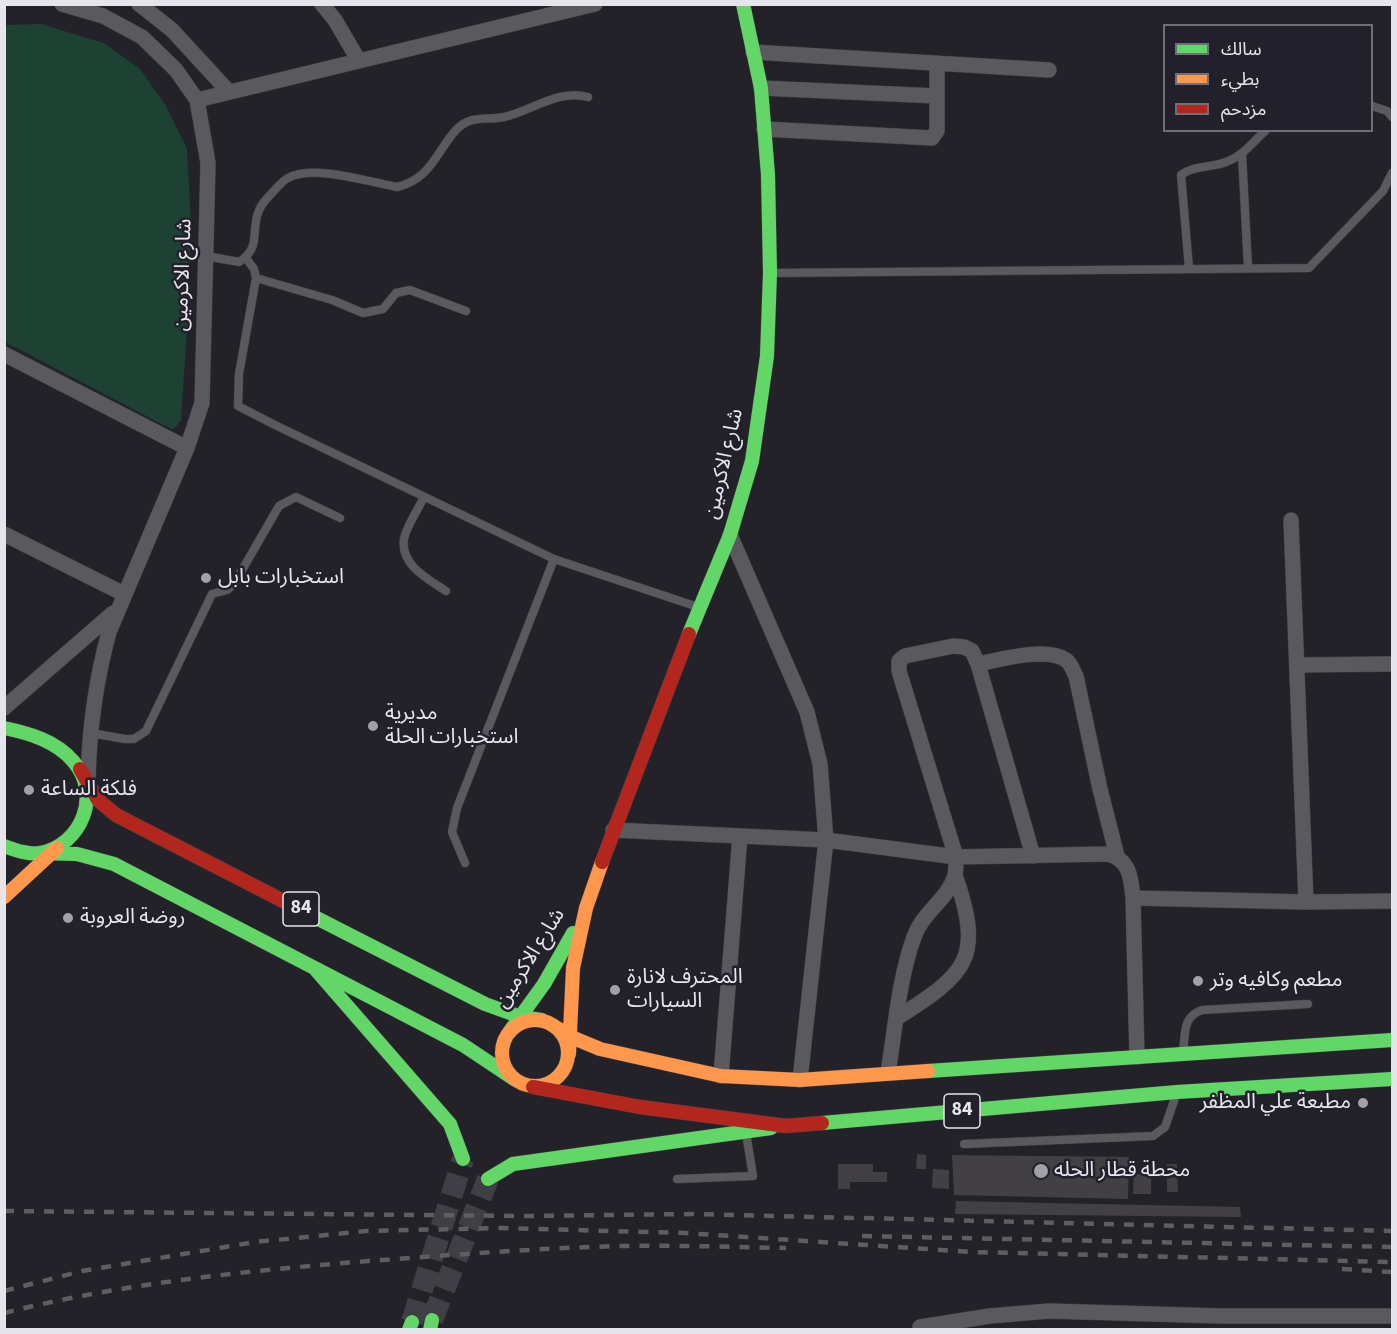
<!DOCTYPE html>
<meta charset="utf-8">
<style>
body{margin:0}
#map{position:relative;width:1397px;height:1334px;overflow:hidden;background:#232228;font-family:"Source Sans 3","Noto Sans Arabic",sans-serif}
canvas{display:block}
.frame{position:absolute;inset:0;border:6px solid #e6e5ec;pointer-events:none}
.legend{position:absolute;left:1163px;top:24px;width:210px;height:108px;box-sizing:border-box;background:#22202a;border:2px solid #706f78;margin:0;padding:8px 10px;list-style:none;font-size:18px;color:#e6e5ec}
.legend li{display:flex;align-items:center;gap:12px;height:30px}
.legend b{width:30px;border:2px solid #706f78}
</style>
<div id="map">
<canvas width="1397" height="1334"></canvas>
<div class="frame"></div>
<ul class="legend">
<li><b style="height:8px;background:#63d668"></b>سالك</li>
<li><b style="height:8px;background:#ff974d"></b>بطيء</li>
<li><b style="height:8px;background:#b3261e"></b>مزدحم</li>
</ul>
</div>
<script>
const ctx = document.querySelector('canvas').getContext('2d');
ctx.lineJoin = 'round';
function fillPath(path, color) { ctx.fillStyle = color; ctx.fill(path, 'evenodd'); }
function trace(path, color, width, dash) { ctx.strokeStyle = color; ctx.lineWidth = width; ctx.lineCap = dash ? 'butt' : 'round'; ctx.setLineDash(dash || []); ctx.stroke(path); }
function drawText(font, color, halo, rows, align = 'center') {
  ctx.font = font + ' "Source Sans 3","Noto Sans Arabic",sans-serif'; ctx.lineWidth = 5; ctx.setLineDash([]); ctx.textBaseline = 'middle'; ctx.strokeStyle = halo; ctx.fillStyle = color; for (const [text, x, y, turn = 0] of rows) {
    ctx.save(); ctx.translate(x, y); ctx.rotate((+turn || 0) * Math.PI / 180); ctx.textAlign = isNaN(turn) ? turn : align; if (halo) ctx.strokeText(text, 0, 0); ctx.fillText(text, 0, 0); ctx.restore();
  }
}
fillPath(new Path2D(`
 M41,24L104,43L140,69L166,106L187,149L191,224L187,329L181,420L173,430L5,342V25Z`), '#1d4132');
fillPath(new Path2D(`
 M917,1154L926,1155V1169H916Z
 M952,1155L1129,1157L1128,1199L954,1195Z
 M838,1164H873V1172H887V1182H850V1189H838Z
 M1167,1164H1177L1178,1192H1167Z
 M933,1169L949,1170V1189L932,1188Z
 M1134,1174H1151V1194H1133Z
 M956,1201L1240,1207L1241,1217L955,1214Z`), '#434044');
trace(new Path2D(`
 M432,1320L488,1179
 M412,1322L463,1159`), '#403f45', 22, [22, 11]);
const lane = new Path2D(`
 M1372,106L1387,111L1392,117
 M1242,154L1248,267
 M206,256L239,262C261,248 251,233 258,213C260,206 266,199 271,194C276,189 282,181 288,178C312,164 370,182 397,187C431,179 436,152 456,130C471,114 486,121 504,117C532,111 557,89 588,97
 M246,258L254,269L256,278L239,374L238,406L275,425L554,559L698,607
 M1189,268L1181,175C1194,165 1211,168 1226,162C1243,156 1253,142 1266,130
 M771,273L1309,268L1383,191L1392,173
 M256,278L332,300L363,313L383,309L396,293L410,290L466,311
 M424,497C419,508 406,527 404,539C400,565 428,579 446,591
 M91,733L125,739H134L146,731L212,594L227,590L234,584L279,506L296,497L340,518
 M465,863L452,832L457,808L554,559
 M1183,1050C1186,1033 1182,1017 1202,1010L1308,1004
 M964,1144L1153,1136L1165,1127L1176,1095
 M677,1179L753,1176L746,1133`);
const street = new Path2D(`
 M62,4L103,16L142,37L176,70L197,100L208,163L202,403L187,448L109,632C96,680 89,731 88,781
 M139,4L172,30L229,92
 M322,4L335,20L359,61
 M753,52L1049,70
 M761,88L937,96
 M197,100L595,4
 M764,129L932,138L937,131V63
 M4,354L187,448
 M4,534L124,594
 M730,535L807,712L820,764L826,840L800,1080
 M978,664C999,660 1047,646 1066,660C1071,663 1073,671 1076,676L1100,789L1117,856
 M1297,665L1392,664
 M4,708L113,613
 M613,830L826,840L956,857L1107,854C1130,859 1131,878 1133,898
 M1306,902L1392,901
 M897,1018C967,973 984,959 955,875
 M1137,1057L1133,898L1306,902L1291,520
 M888,1073C895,1030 899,978 914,937C922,913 947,900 955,876C956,870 956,863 956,857L899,671V661L905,656L953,646L964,647L972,651L978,664L1033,856
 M721,1076L740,836
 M920,1327L990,1316L1049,1311L1220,1316H1392`);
const fast = new Path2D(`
 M689,634L730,535L752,461L767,356L770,273L768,175L761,88L743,4
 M4,728C29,733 56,741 73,761C102,794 82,845 40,853C28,855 15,850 4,846
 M39,853L77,854L114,864L463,1045L514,1079
 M295,907L485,1004L521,1017L542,1020
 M316,970L450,1124L463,1159
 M510,1031L544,984L573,933
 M928,1071L1392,1040
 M822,1123L1177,1092L1392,1079
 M488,1179L513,1164L771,1128
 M409,1330L412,1322
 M430,1330L432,1320`);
const slow = new Path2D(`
 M4,897L57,848
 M502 1053a33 33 0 1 1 66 0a33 33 0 1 1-66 0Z
 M552,1025L576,1039L600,1049L721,1076L800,1080L928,1071
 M569,1054L573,968L586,908L602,862`);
const jam = new Path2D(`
 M80,769L98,800L116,815L295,907
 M602,862L689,634
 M533,1087L640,1107L786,1126L822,1123`);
trace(lane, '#403f45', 9);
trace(street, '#403f45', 16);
trace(fast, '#403f45', 15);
trace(slow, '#403f45', 15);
trace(jam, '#403f45', 15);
trace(lane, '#5a595e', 8);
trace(street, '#5a595e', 15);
trace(fast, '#63d668', 14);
trace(slow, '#ff974d', 14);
trace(jam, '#b3261e', 14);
trace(new Path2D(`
 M4,1211L526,1216L695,1214L1392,1231
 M862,1236L1392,1247
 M1342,1269L1392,1272
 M4,1291L82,1271L255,1242L366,1231L500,1228L685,1233L972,1252L1392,1262
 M4,1313C124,1283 246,1271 368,1261C453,1255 538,1248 622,1246C677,1245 732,1247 786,1248`), '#5e5d61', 4.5, [10, 10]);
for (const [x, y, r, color] of [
 [206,578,6,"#a2a1a7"],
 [373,726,6,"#a2a1a7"],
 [29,790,6,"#a2a1a7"],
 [68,918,6,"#a2a1a7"],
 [1198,981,6,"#a2a1a7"],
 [615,990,6,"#a2a1a7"],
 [1363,1103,6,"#a2a1a7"],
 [1041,1171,8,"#a2a1a7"]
]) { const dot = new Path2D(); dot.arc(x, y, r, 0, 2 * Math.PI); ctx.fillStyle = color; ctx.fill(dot); trace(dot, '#22202a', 2); }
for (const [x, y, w] of [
 [301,909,36],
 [962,1111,36]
]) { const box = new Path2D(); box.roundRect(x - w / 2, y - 17, w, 34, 4.5); ctx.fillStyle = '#22202a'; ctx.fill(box); trace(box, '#e6e5ec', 1.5); }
drawText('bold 20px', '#e6e5ec', null, [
 ["84",301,909],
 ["84",962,1111]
]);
drawText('21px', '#e6e5ec', '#22202a', [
 ["شارع الاكرمين",184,275,-88],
 ["شارع الاكرمين",725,464,-77],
 ["شارع الاكرمين",531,959,-58]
]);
drawText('21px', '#e6e5ec', '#22202a', [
 ["استخبارات بابل",218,578],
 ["مديرية",385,714],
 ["استخبارات الحلة",385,738],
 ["فلكة الساعة",41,790],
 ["روضة العروبة",80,918],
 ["المحترف لانارة",627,978],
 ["السيارات",627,1002],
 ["مطعم وكافيه وتر",1210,981],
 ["مطبعة علي المظفر",1351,1103,"right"],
 ["محطة قطار الحله",1054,1171]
], 'left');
</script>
